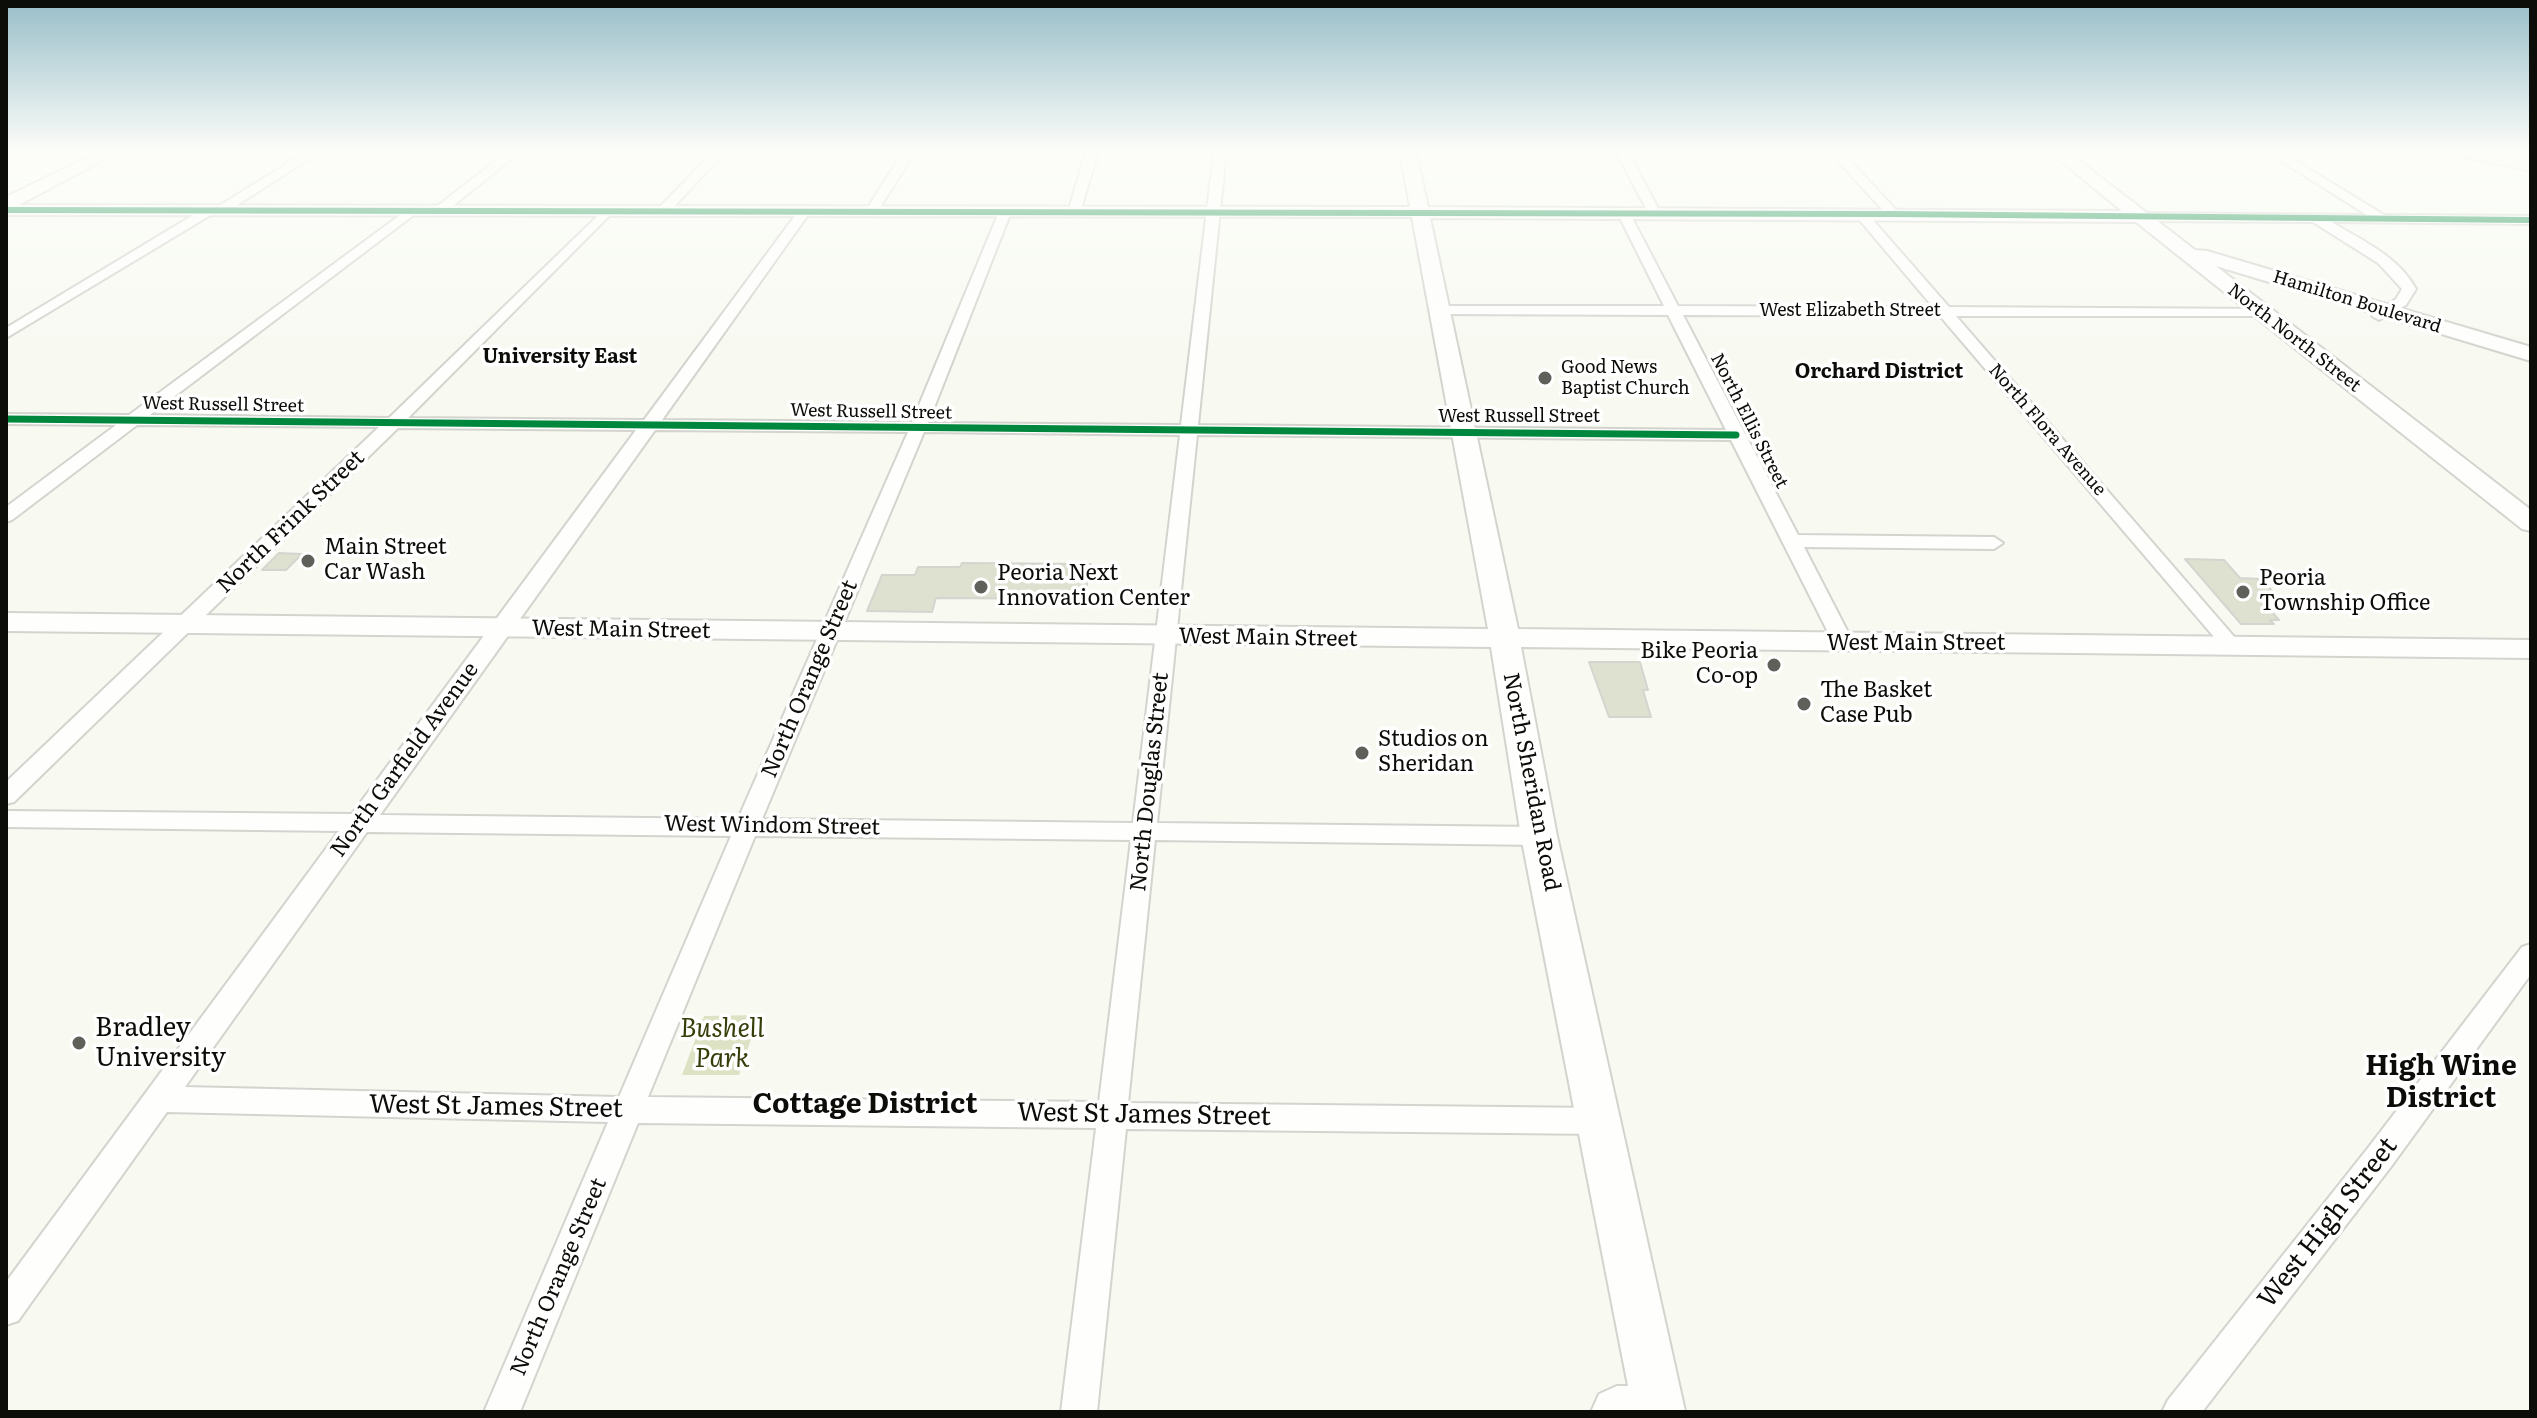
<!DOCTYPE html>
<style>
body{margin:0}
#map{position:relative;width:2537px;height:1418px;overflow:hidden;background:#f8faf2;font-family:Literata,serif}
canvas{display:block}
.frame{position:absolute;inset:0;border:8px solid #0c0d08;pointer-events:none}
</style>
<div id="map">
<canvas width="2537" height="1418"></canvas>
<div class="frame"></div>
</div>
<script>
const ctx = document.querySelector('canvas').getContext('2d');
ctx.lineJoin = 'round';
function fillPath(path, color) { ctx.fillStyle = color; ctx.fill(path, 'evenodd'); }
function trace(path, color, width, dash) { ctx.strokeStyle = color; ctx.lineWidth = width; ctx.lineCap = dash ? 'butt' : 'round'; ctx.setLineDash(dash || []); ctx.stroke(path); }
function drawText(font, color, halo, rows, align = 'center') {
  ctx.font = font + ' Literata,serif'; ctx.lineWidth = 7; ctx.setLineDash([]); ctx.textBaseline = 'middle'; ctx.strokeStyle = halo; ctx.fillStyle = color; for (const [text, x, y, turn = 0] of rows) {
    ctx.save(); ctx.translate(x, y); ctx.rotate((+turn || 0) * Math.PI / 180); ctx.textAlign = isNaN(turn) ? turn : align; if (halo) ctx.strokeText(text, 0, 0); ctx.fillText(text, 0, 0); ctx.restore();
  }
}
fillPath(new Path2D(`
 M759,1015L739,1075H682L704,1016Z`), '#dce2c3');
const building = new Path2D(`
 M279,553L302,554L286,570H262Z
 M2185,559L2224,560L2240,578L2261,579L2285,605L2265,604L2279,620H2270L2274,624H2241Z
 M962,563L1091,564L1084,599L936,598L932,612L867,611L882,575H915L918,567H960Z
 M1589,662H1640L1648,690H1643L1651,717H1609Z`);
fillPath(building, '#dee1d0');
trace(building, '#d4d5cf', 2);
const street = new Path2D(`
 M306,152H320L223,214L214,213L6,338V328L205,208L214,209Z
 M507,152H520L443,214H435V208Z
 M713,152H725L667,214H659V208Z
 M903,152H915L875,215H867L865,212Z
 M1086,152H1098L1080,212L1074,216L1068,212Z
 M1214,152H1226L1198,425L1726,430L1668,315L1438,314L1431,310L1438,306H1664L1618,214L1624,210L1630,214L1678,306L1933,307L1857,217L1855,214L1861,210L1865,211L1949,307L2267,309L2269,312L2262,316H1956L2243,647L2233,653L2226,651L1940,316L1683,315L1798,535L1994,537L2003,543L1994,549L1804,547L1854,644L1844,650L1834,644L1731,440L1197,435L1157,823L1539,827L1548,830L1551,836L1548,842L1539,845L1155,840L1128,1103L1600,1108L1611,1112L1615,1121L1611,1130L1600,1134L1126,1129L1097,1412H1061L1096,1128L638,1123L520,1412H484L608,1122L167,1112L18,1321L6,1325V1282L339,831L6,827V811L352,814L636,430L398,428L14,802L6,804V782L379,427L137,425L12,520L6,522V507L116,425L6,424V414L129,415L411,207L415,208V214L150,415L389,418L607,207L611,208V214L408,418L644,420L800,209L804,208L810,212L662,420L912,422L999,212L1005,208L1011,212L928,423L1181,425ZM655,430L908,432L738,819L380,815ZM924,432L1180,435L1133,823L762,819ZM367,832L731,836L619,1097L185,1087ZM755,836L1131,840L1099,1102L648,1097Z
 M1616,152H1628L1661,214L1659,217L1649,214Z
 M1830,152H1842L1897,211V217H1889Z
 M2267,152H2281L2384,215L2531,216V224L2331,222C2362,240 2399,257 2416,289L2406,305L2379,320L2372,316L2396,299L2402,289L2378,263L2313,222L2141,221L2135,217L2141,213L2367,215Z
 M2531,944V974L2390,1168L2202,1412H2162L2168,1400L2368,1148L2522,947Z`);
const secondary = new Path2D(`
 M98,152H118L19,205L1410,207L1400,152H1416L1428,207L2122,211L2050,152H2068L2195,250L2207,251L2531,347V361L2216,266L2531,510V531L2522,529L2136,222L1430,218L1518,629L2531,640V658L1521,647L1557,836L1685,1411L1591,1412L1599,1394L1617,1386H1628L1521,836L1491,647L6,631V613L1488,629L1412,217L6,215V197Z`);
const highway = new Path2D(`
 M2461,152H2503L2531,157V171L2464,157Z`);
trace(street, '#d3d4ce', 4);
trace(secondary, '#d3d4ce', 4);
trace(highway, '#d6d7d2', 4);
fillPath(street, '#fefefd');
fillPath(secondary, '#fefefd');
fillPath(highway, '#f0e7ea');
trace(new Path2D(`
 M6,210L1893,214L2531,220`), '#00873e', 6);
trace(new Path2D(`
 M6,419L1736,435`), '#00873e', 7);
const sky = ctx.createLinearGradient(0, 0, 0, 350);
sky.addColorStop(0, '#99bec9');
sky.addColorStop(0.43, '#fcfdf9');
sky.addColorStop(1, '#fcfdf900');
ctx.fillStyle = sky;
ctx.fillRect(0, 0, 2537, 350);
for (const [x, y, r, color] of [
 [1545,378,8,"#5f605a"],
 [308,561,8,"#5f605a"],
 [981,587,8,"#5f605a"],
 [2243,592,8,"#5f605a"],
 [1774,665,8,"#5f605a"],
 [1804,704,8,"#5f605a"],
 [1362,753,8,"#5f605a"],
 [79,1043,8,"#5f605a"]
]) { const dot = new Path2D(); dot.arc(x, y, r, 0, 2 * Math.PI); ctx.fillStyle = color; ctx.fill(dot); trace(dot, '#fff', 3); }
drawText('18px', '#0c0d08', '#fff', [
 ["Hamilton Boulevard",2357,302,17],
 ["West Elizabeth Street",1850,311],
 ["North North Street",2294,338,38],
 ["West Russell Street",223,405,1],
 ["West Russell Street",871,412,1],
 ["West Russell Street",1519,417],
 ["North Ellis Street",1749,421,63],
 ["North Flora Avenue",2047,430,49]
]);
drawText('18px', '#0c0d08', '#fff', [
 ["Good News",1561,368],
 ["Baptist Church",1561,389]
], 'left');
drawText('bold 20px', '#0c0d08', '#fff', [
 ["University East",560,357],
 ["Orchard District",1879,372]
]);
drawText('22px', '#0c0d08', '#fff', [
 ["North Frink Street",291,522,-44],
 ["West Main Street",621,630,1],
 ["West Main Street",1268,638,1],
 ["West Main Street",1916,644],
 ["North Orange Street",810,679,-67],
 ["North Garfield Avenue",405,760,-54],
 ["North Douglas Street",1150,782,-84],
 ["North Sheridan Road",1531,782,79],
 ["West Windom Street",772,826,1],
 ["North Orange Street",559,1277,-67]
]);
drawText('22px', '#0c0d08', '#fff', [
 ["Main Street",324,548],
 ["Car Wash",324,573],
 ["Peoria Next",997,574],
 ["Innovation Center",997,599],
 ["Peoria",2259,579],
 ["Township Office",2259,604],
 ["Bike Peoria",1758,652,"right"],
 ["Co-op",1758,677,"right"],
 ["The Basket",1820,691],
 ["Case Pub",1820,716],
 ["Studios on",1378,740],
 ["Sheridan",1378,765]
], 'left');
drawText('26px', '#0c0d08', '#fff', [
 ["Bradley",95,1028],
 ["University",95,1058]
], 'left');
drawText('italic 26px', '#383e0a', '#fff', [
 ["Bushell",722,1029],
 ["Park",722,1059]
]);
drawText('26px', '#0c0d08', '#fff', [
 ["West St James Street",496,1107,1],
 ["West St James Street",1144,1115,1],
 ["West High Street",2328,1223,-52]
]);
drawText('bold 28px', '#0c0d08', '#fff', [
 ["High Wine",2441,1067],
 ["District",2441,1099],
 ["Cottage District",865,1105]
]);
</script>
